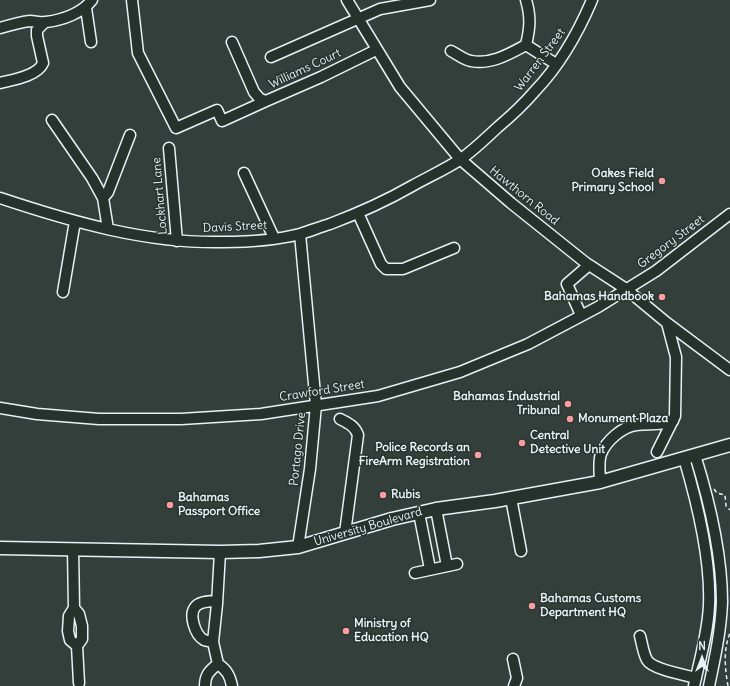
<!DOCTYPE html>
<style>
body{margin:0}
#map{position:relative;width:730px;height:686px;overflow:hidden;background:#26332d;font-family:Delius,sans-serif}
canvas{display:block}
.north{position:absolute;left:682px;top:638px;width:40px;height:40px;-webkit-text-stroke:3px #26332d;paint-order:stroke;rotate:0deg;font-size:11px;font-weight:700;line-height:16px;text-align:center;color:#e8f1f8}
.north::after{content:'';display:block;margin:auto;width:14px;height:18px;background:#e8f1f8;clip-path:polygon(50% 0,100% 100%,50% 72%,0 100%)}
</style>
<div id="map">
<canvas width="730" height="686"></canvas>
<div class="north">N</div>
</div>
<script>
const ctx = document.querySelector('canvas').getContext('2d');
ctx.lineJoin = 'round';
function fillPath(path, color) { ctx.fillStyle = color; ctx.fill(path, 'evenodd'); }
function trace(path, color, width, dash) { ctx.strokeStyle = color; ctx.lineWidth = width; ctx.lineCap = dash ? 'butt' : 'round'; ctx.setLineDash(dash || []); ctx.stroke(path); }
function drawText(font, color, halo, rows, align = 'center') {
  ctx.font = font + ' Delius,sans-serif'; ctx.lineWidth = 3; ctx.setLineDash([]); ctx.textBaseline = 'middle'; ctx.strokeStyle = halo; ctx.fillStyle = color; for (const [text, x, y, turn = 0] of rows) {
    ctx.save(); ctx.translate(x, y); ctx.rotate((+turn || 0) * Math.PI / 180); ctx.textAlign = isNaN(turn) ? turn : align; if (halo) ctx.strokeText(text, 0, 0); ctx.fillText(text, 0, 0); ctx.restore();
  }
}
fillPath(new Path2D(`
 M0,0H730V686H0Z`), '#333f3a');
const minor = new Path2D(`
 M132,0L138,53L176,128L217,110L222,121L266,101
 M347,0L400,87L460,159L511,203L586,263L626,289L667,323L730,370
 M86,8L91,42
 M0,28C10,25 20,22 30,21C35,21 41,23 46,22C63,20 82,13 92,0
 M232,42L254,92L260,99L266,101L321,77L376,50
 M526,45L556,64
 M451,51C457,54 464,60 471,61C491,65 509,54 526,45C530,28 531,17 526,0
 M271,57L380,9L430,0
 M0,83C12,80 38,76 43,63L37,36V30L45,22
 M52,120L92,178L103,198L108,229
 M169,148L177,241
 M244,173L274,238
 M0,198C72,222 148,244 224,242C249,242 276,240 300,234C310,231 320,227 330,224C359,213 386,201 412,186C428,177 446,169 461,159C474,150 486,138 498,127C511,116 524,104 535,91C560,65 578,33 592,0
 M103,198L108,192L130,135
 M358,213L381,264L386,269H403L454,248
 M63,292L74,227L77,222
 M581,315L567,284L589,265
 M0,408L37,414L99,419H181L261,414L378,396L460,372L528,344L598,307L656,271L730,214
 M340,419C348,423 355,426 358,435L345,533
 M657,452L675,416L676,357L667,323
 M695,455C709,500 722,554 722,602C721,630 715,658 709,686
 M684,458C697,502 711,558 709,605C708,632 700,659 694,686
 M600,482C600,473 598,462 601,454C606,441 622,427 636,425C649,423 660,426 673,421
 M511,498L521,551
 M436,509L447,566
 M419,513L430,569
 M298,547L310,469L316,405L300,234
 M73,549L74,608L69,616L68,631L70,640L77,646
 M220,552L217,604L213,642L218,664C227,670 230,676 232,686
 M415,573L457,564
 M74,608L79,614L82,626V639L77,646L79,683
 M640,636C642,643 643,653 647,660C652,669 684,675 696,678
 M213,642C210,641 206,641 204,640C195,635 188,614 196,606C201,601 211,601 217,601
 M513,659L517,678L514,686
 M205,686C205,675 209,671 218,664`);
const major = new Path2D(`
 M0,548L220,552L259,551L298,547L392,519L436,509L495,501L600,482L730,445`);
trace(minor, '#e8f1f8', 13);
trace(major, '#e8f1f8', 15);
trace(new Path2D(`
 M714,489L717,493L725,495L726,506L730,510
 M728,686C725,669 723,650 730,633`), '#e8f1f8', 1.5, [4, 3]);
trace(minor, '#26332d', 10);
trace(major, '#26332d', 12);
for (const [x, y, r, color] of [
 [662,181,4,"#ff9aa2"],
 [662,297,4,"#ff9aa2"],
 [568,404,4,"#ff9aa2"],
 [570,419,4,"#ff9aa2"],
 [522,443,4,"#ff9aa2"],
 [478,455,4,"#ff9aa2"],
 [383,495,4,"#ff9aa2"],
 [170,505,4,"#ff9aa2"],
 [532,606,4,"#ff9aa2"],
 [346,631,4,"#ff9aa2"]
]) { const dot = new Path2D(); dot.arc(x, y, r, 0, 2 * Math.PI); ctx.fillStyle = color; ctx.fill(dot); trace(dot, '#26332d', 1.5); }
drawText('12px', '#e8f1f8', '#26332d', [
 ["Warren Street",540,60,-53],
 ["Williams Court",305,69,-25],
 ["Lockhart Lane",160,196,-95],
 ["Hawthorn Road",524,196,39],
 ["Davis Street",235,227,-3],
 ["Gregory Street",671,242,-37],
 ["Crawford Street",322,391,-9],
 ["Portago Drive",298,449,-84],
 ["University Boulevard",368,527,-16]
]);
drawText('bold 12px', '#e8f1f8', '#26332d', [
 ["Oakes Field",654,174,"right"],
 ["Primary School",654,188,"right"],
 ["Bahamas Handbook",654,297,"right"],
 ["Bahamas Industrial",560,397,"right"],
 ["Tribunal",560,411,"right"],
 ["Monument Plaza",578,419],
 ["Central",530,436],
 ["Detective Unit",530,450],
 ["Police Records an",470,448,"right"],
 ["FireArm Registration",470,462,"right"],
 ["Rubis",391,495],
 ["Bahamas",178,498],
 ["Passport Office",178,512],
 ["Bahamas Customs",540,599],
 ["Department HQ",540,613],
 ["Ministry of",354,624],
 ["Education HQ",354,638]
], 'left');
</script>
